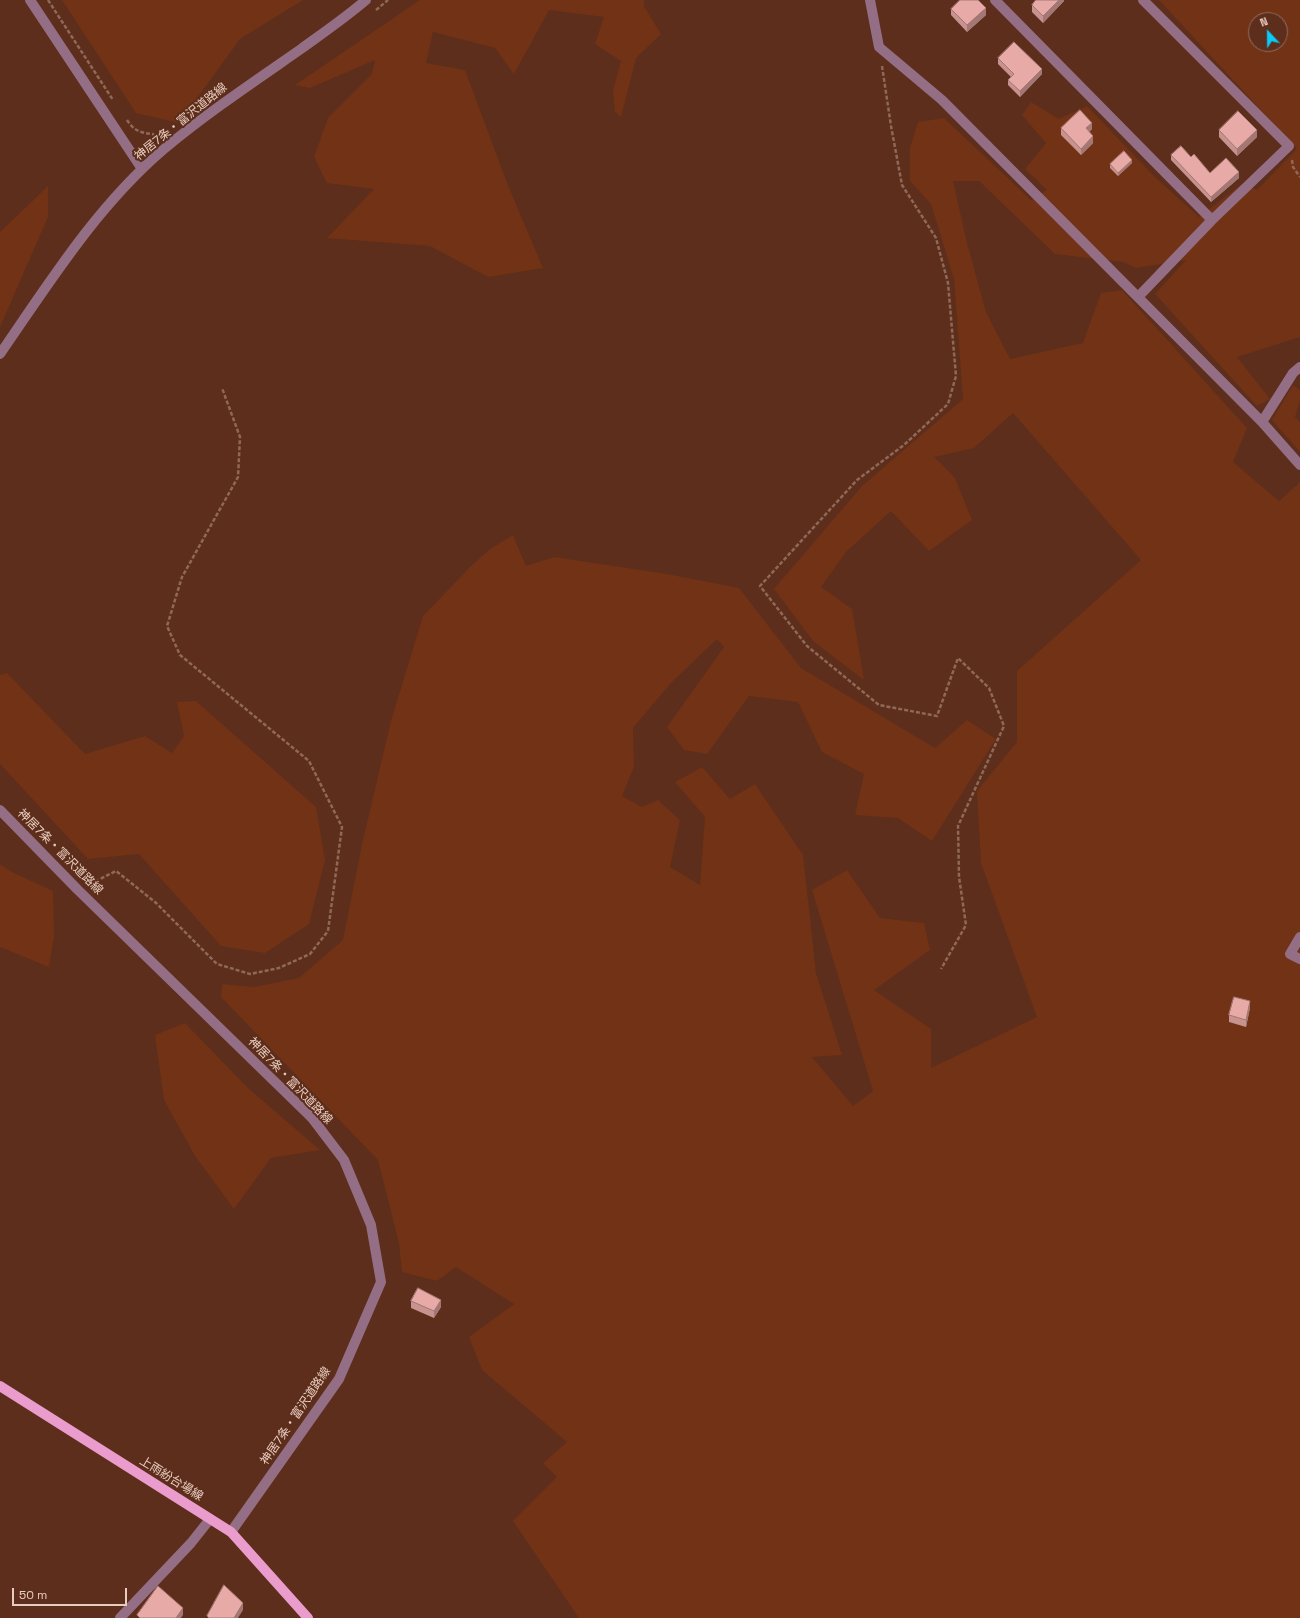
<!DOCTYPE html>
<meta charset="utf-8">
<style>
body{margin:0}
#map{position:relative;width:1300px;height:1618px;overflow:hidden;background:#5c2e1b;font-family:"Space Grotesk",sans-serif}
canvas{display:block}
.north{position:absolute;left:1248px;top:12px;width:40px;height:40px;box-sizing:border-box;background:#5c2e1b;border:1px solid #946d5d;border-radius:50%;rotate:338deg;font-size:11px;font-weight:700;line-height:16px;text-align:center;color:#e9ccc0}
.north::after{content:'';display:block;margin:auto;width:14px;height:18px;background:#08cbfa;clip-path:polygon(50% 0,100% 100%,50% 72%,0 100%)}
.scale{position:absolute;left:12px;top:1588px;width:115px;height:18px;box-sizing:border-box;border:2px solid #e9ccc0;border-top:0;padding-left:5px;font-size:12px;line-height:14px;white-space:nowrap;color:#e9ccc0;-webkit-text-stroke:3px #5c2e1b;paint-order:stroke}
</style>
<div id="map">
<canvas width="1300" height="1618"></canvas>
<div class="north">N</div>
<div class="scale">50 m</div>
</div>
<script>
const ctx = document.querySelector('canvas').getContext('2d');
ctx.lineJoin = 'round';
function fillPath(path, color) { ctx.fillStyle = color; ctx.fill(path, 'evenodd'); }
function trace(path, color, width, dash) { ctx.strokeStyle = color; ctx.lineWidth = width; ctx.lineCap = dash ? 'butt' : 'round'; ctx.setLineDash(dash || []); ctx.stroke(path); }
function drawText(font, color, halo, rows, align = 'center') {
  ctx.font = font + ' "Space Grotesk","Noto Sans JP",sans-serif'; ctx.lineWidth = 4; ctx.setLineDash([]); ctx.textBaseline = 'middle'; ctx.strokeStyle = halo; ctx.fillStyle = color; for (const [text, x, y, turn = 0] of rows) {
    ctx.save(); ctx.translate(x, y); ctx.rotate((+turn || 0) * Math.PI / 180); ctx.textAlign = isNaN(turn) ? turn : align; if (halo) ctx.strokeText(text, 0, 0); ctx.fillText(text, 0, 0); ctx.restore();
  }
}
fillPath(new Path2D(`
 M62,0H303L240,39L179,123L136,113Z
 M420,0H644V6L661,34L636,58L621,117L615,112L613,90L621,61L595,44L604,17L549,10L514,74L495,48L433,32L426,63L465,70L507,183L543,268L488,277L430,246L327,238L374,189L327,183L314,157L328,118L372,74L375,60L310,88L295,85Z
 M1159,0H1300V337L1237,357L1270,399L1257,406L1155,294L1186,260L1136,268L1123,262L1055,254L979,181H953L967,243L986,312L1010,359L1083,343L1101,293L1122,290L1247,428L1233,462L1279,501L1300,482V1618H579L513,1521L557,1477L543,1463L567,1442L482,1370L469,1337L514,1304L456,1267L437,1281L402,1272L399,1243L378,1160L221,997L222,984L254,987L299,978L343,940L363,840L391,721L423,616L470,567L490,549L513,535L526,566L554,557L667,574L739,588L801,668L935,748L967,720L996,739L932,841L898,818L855,815L864,774L822,752L798,702L749,696L707,754L684,750L667,727L724,647L717,639L671,683L633,728L634,767L622,796L642,807L658,800L680,820L670,867L700,885L705,817L675,782L702,767L730,799L755,784L803,855L816,973L842,1055L812,1057L853,1106L873,1091L812,890L847,870L880,918L924,923L930,950L874,990L931,1029V1068L1037,1017L981,863L977,791L1017,742V671L1141,560L1013,413L974,448L934,457L955,478L972,520L929,551L891,511L846,552L821,587L852,609L864,680L813,641L774,589L862,486L963,399L954,279L931,204L910,181V148L918,122L944,118L1031,200L1047,190L1025,169L1046,143L1022,115L1031,102L1059,119L1087,106L1155,177L1199,217L1243,183L1257,190L1297,149ZM1256,20H1280V44H1256Z
 M48,186V217L0,327V232Z
 M1293,385L1300,390V401L1295,417L1300,422V452L1272,420Z
 M7,673L85,754L145,736L172,753L184,736L177,702L196,701L316,807L325,860L309,924L265,953L221,946L139,854L88,859L0,764V675Z
 M0,864L10,871L53,891L54,936L49,967L0,947Z
 M185,1023L248,1088L320,1150L271,1158L234,1209L195,1156L164,1100L155,1035Z`), '#723215');
trace(new Path2D(`
 M48,0L113,100
 M376,10L388,0
 M882,66L891,126L902,185L936,238L948,283L956,376L948,404L904,445L857,480L760,586L807,646L879,705L937,716L958,658L989,688L1004,726L958,826L959,877L966,925L941,969
 M127,120C134,131 141,133 153,134L157,140
 M1292,160L1293,167L1300,177
 M90,884L116,871L155,902L217,964L250,974L279,968L310,954L328,931L342,827L309,761L180,655L167,626L182,577L238,477L240,437L222,388`), '#906858', 2.5, [4, 2]);
trace(new Path2D(`
 M30,0L142,169
 M870,0L879,47L942,100L1262,422L1300,465
 M995,0L1212,220
 M1138,297L1212,220L1289,146L1143,0
 M0,354C49,283 97,206 164,149C207,113 255,81 301,49C323,33 345,18 366,0
 M1262,422L1293,373L1300,367
 M0,810L78,890L312,1118L344,1160L371,1225L381,1282L339,1379L231,1532
 M1300,937L1290,954L1300,959
 M120,1618L191,1543L210,1519`), '#946e85', 10);
trace(new Path2D(`
 M0,1386L231,1532L308,1618`), '#ea9ccc', 10);
fillPath(new Path2D(`
 M1064,0V1L1043,23L1032,12V5Z
 M951,9L986,15L967,32L951,15Z
 M998,58L1042,74L1020,97L1008,85V80L1011,77L998,64Z
 M1061,128L1092,129L1089,132L1093,143L1081,155L1061,135Z
 M1219,130L1257,137L1237,156L1219,137Z
 M1171,155L1191,157L1210,173L1239,178L1211,202L1171,160Z
 M1132,163L1118,176L1110,168V164Z
 M1250,1008L1246,1027L1229,1022V1015Z
 M411,1301L441,1307L434,1318L411,1308Z`), '#c8928f');
fillPath(new Path2D(`
 M1059,0H1064V1L1043,23V16Z
 M986,8V15L967,32V25Z
 M1042,69V74L1020,97V91Z
 M1092,123V129L1086,135V128Z
 M1257,130V137L1237,156V149Z
 M1093,136V143L1081,155V149Z
 M1132,160V163L1118,176V173Z
 M1239,172V178L1211,202V197Z
 M1250,1001V1008L1246,1027V1020Z
 M441,1300V1307L434,1318V1311Z
 M243,1603V1610L238,1618H234Z
 M183,1608V1615L181,1618H176Z`), '#a27774');
const building = new Path2D(`
 M960,0H978L986,8L967,25L951,9Z
 M1036,0H1059L1043,16L1032,5Z
 M1014,42L1042,69L1020,91L1008,80L1014,74L998,58Z
 M1080,110L1092,123L1086,128L1093,136L1081,149L1061,128Z
 M1238,111L1257,130L1237,149L1219,130Z
 M1181,146L1191,157L1194,154L1210,173L1226,158L1239,172L1211,197L1171,155Z
 M1124,151L1132,160L1118,173L1110,164Z
 M1234,997L1250,1001L1246,1020L1229,1015Z
 M418,1288L441,1300L434,1311L411,1301Z
 M224,1585L243,1603L234,1618H209L207,1616Z
 M158,1586L183,1608L176,1618H140L137,1615Z`);
fillPath(building, '#e8aaa6');
trace(building, '#a27774', 1);
drawText('12px', '#e9ccc0', '#5c2e1b', [
 ["神居7条・富沢道路線",181,122,-39],
 ["神居7条・富沢道路線",60,852,45],
 ["神居7条・富沢道路線",290,1081,46],
 ["神居7条・富沢道路線",296,1416,-56],
 ["上雨紛台場線",171,1479,32]
]);
</script>
